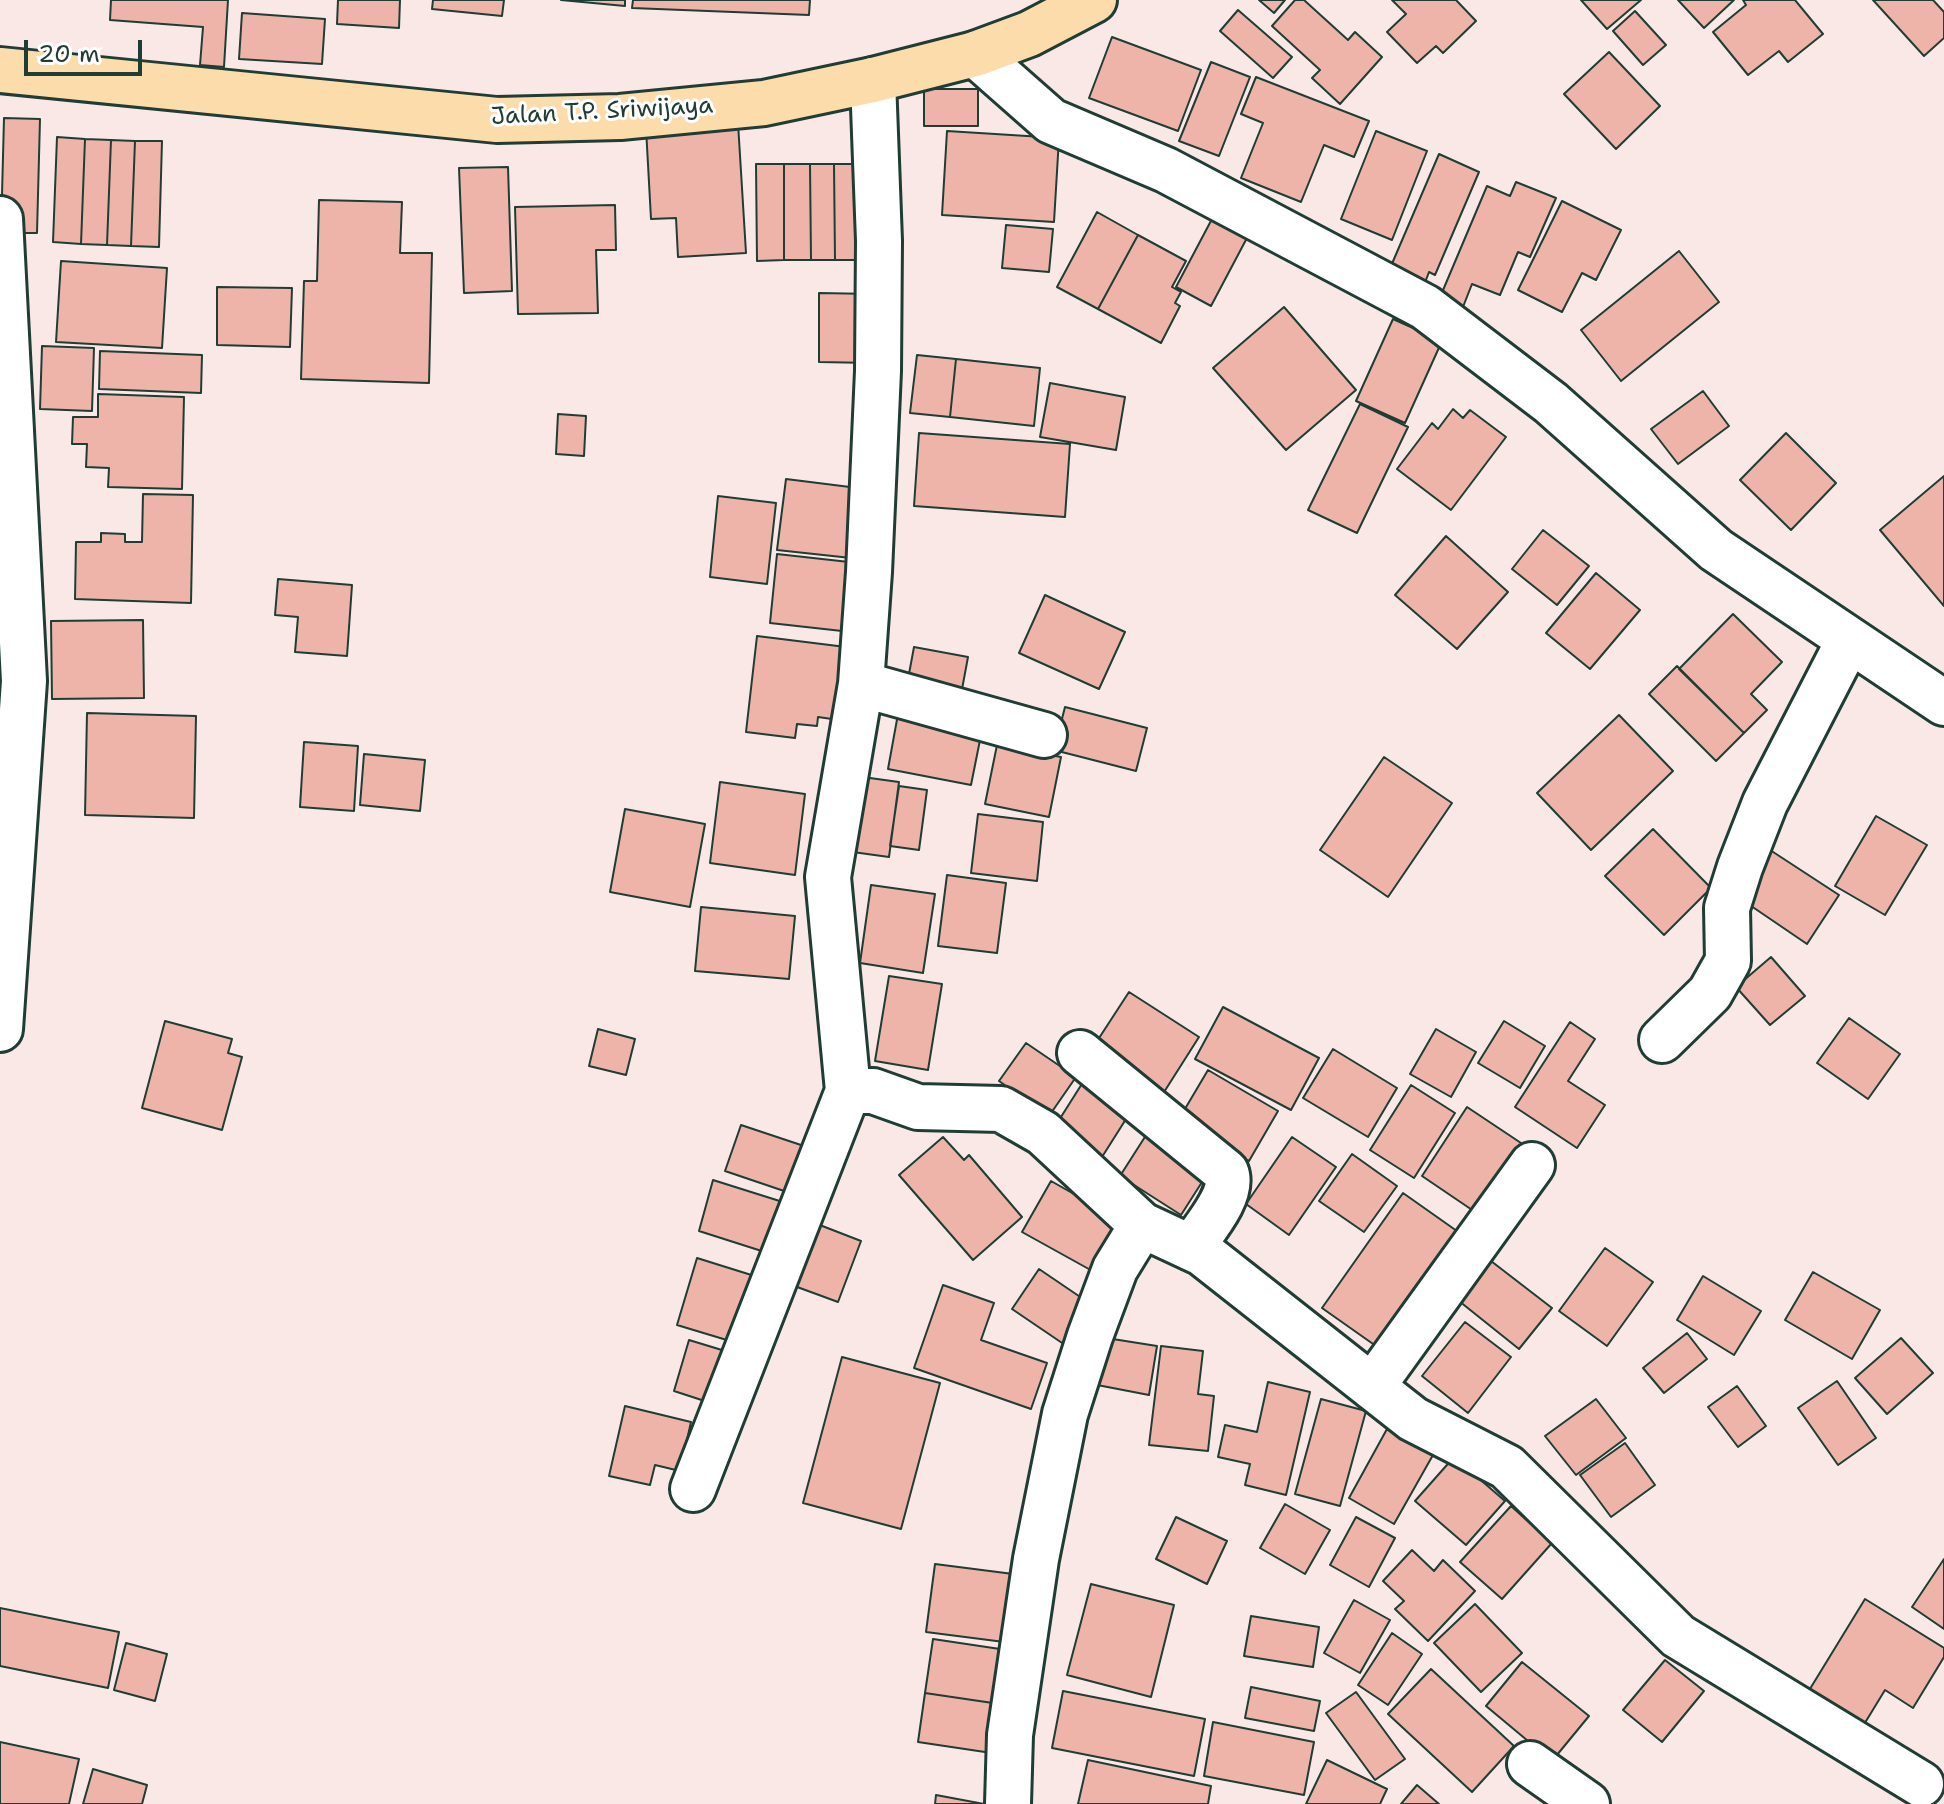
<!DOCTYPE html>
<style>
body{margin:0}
#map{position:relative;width:1944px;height:1804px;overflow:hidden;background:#fae8e6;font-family:"Shantell Sans",sans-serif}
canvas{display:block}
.scale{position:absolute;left:24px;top:40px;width:118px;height:36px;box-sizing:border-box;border:4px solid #1f3d34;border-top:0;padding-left:10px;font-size:24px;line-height:28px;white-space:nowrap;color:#1f3d34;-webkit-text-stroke:6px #fff;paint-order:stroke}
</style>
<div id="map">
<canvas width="1944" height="1804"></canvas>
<div class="scale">20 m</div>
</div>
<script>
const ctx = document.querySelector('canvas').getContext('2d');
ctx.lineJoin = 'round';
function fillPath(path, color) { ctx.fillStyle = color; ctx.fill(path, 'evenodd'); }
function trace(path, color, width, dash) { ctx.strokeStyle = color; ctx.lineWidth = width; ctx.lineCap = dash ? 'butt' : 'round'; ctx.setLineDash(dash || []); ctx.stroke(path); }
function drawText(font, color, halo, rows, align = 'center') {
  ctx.font = font + ' "Shantell Sans",sans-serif'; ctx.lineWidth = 6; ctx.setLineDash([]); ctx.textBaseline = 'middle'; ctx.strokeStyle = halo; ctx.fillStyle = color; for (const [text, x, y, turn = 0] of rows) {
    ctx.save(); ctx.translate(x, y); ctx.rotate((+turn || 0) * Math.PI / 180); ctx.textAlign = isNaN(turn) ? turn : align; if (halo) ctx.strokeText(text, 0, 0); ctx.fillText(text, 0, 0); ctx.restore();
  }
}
const building = new Path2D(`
 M111,0H228L224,67L200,65L203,27L110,20Z
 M338,0H400L399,28L337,24Z
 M433,0H504L502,16L432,9Z
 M561,0H625V6Z
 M633,0H810L809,15L632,8Z
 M1259,0H1285L1274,13Z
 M1295,0H1304L1348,40L1355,32L1382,57L1340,104L1312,78L1320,70L1272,26Z
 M1392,0H1456L1476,21L1443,53L1436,46L1417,63L1387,32L1406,14Z
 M1581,0H1641L1607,29Z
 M1678,0H1734L1704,28Z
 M1743,0H1795L1823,34L1788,62L1779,51L1748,75L1713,32L1746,5Z
 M1873,0H1933L1944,12V38L1924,56Z
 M1238,10L1292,57L1273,78L1220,31Z
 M1635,11L1666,45L1643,65L1613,31Z
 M242,13L325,19L322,64L239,59Z
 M1112,37L1201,70L1178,131L1089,98Z
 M1609,52L1660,106L1616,149L1564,94Z
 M1211,62L1250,77L1219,156L1179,141Z
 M1256,77L1369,121L1354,157L1324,145L1301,202L1241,178L1263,123L1241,114Z
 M924,89H978V126H924Z
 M4,118L40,119L37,233H1Z
 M738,123L746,253L678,257L676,218L651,219L646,128Z
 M947,131L1059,138L1054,222L942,215Z
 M1376,131L1427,151L1392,240L1341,219Z
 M57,137L85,139L81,244L53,242Z
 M85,139L111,140L107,245L81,244Z
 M111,140L135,141L131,246L107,245Z
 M135,141H162L159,247L131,246Z
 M1439,154L1479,172L1435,275L1429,272L1423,288L1388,273Z
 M756,164H784V260L757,261Z
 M784,164H810L811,260H784Z
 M810,164H834L835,260H811Z
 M834,164H864V260H835Z
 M508,167L512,291L464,293L459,168Z
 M1516,182L1556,198L1530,257L1518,252L1500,295L1472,284L1461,312L1438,302L1487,186L1510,196Z
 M319,200L402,202L400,253H432L429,383L301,379L304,281H317Z
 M1562,201L1621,230L1596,280L1582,273L1562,312L1518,290Z
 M615,205L616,250H596L598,313L518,314L515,207Z
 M1097,212L1138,235L1098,309L1057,287Z
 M1213,217L1248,236L1211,306L1176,287Z
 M1006,225L1053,229L1049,272L1002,268Z
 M1138,235L1186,261L1172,287L1181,292L1175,303L1180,306L1161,343L1098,309Z
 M1679,251L1719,302L1621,381L1581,330Z
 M61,261L167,268L162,348L56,342Z
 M217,287L292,288L290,347L217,345Z
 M819,293L873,294L872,363L819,362Z
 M1284,307L1356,390L1286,450L1213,368Z
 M1393,319L1442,341L1405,423L1356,401Z
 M42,346L94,348L92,411L40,409Z
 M100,351L202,355L201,393L99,389Z
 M917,355L956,359L950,417L910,413Z
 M956,359L1040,368L1034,426L950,417Z
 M1050,383L1125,397L1116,450L1040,437Z
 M1703,391L1729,426L1678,464L1651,429Z
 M98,394L184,397L182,489L108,487L109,468L86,467L87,444H72L73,417H98Z
 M1360,404L1408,427L1357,533L1308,510Z
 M1453,409L1463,418L1470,410L1506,437L1451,510L1397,469L1432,423L1438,429Z
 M558,414L586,416L584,456L556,454Z
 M919,433L1070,444L1065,517L914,506Z
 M1786,433L1836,483L1791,530L1740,480Z
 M1944,476V606L1880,530Z
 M786,479L858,488L851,558L777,550Z
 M143,494L193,495L191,603L75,599L76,542H101V533L125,534V542H142Z
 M718,496L776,503L767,584L710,577Z
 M1543,530L1589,566L1557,605L1512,569Z
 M1446,536L1508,592L1457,649L1395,595Z
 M777,554L858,563L851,632L770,623Z
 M1596,573L1640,610L1590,669L1546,633Z
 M278,579L352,585L347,656L295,652L298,617L275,615Z
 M1045,595L1125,632L1099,689L1019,653Z
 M1733,614L1782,662L1751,694L1767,710L1744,733L1679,669Z
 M143,620L144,698L52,699L51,621Z
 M757,636L854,648L846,721L818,717L817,726L797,724L795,738L746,732Z
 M914,647L968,657L960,700L906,690Z
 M1677,666L1744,733L1716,761L1649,694Z
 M1065,707L1147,728L1136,771L1054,750Z
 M87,713L196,716L194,818L85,815Z
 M898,714L982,730L971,785L888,769Z
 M1619,715L1673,771L1591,850L1537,793Z
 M304,742L358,746L354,811L300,807Z
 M997,745L1061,757L1049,817L985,804Z
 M364,754L425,760L420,811L360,805Z
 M1384,757L1452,803L1388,897L1320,850Z
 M848,775L899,782L889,857L838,850Z
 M720,782L805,794L795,875L710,863Z
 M899,786L927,790L919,850L890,846Z
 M625,809L705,824L690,907L610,892Z
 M978,814L1043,822L1037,881L971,873Z
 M1876,816L1927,845L1885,915L1835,886Z
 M1653,829L1711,888L1664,935L1605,876Z
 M1767,848L1839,895L1807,944L1735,895Z
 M947,875L1006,883L997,953L938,946Z
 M871,885L935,894L923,973L860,963Z
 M701,907L795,916L789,979L695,971Z
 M1771,957L1805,996L1770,1025L1736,987Z
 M889,976L942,984L928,1070L875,1061Z
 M1129,992L1199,1037L1159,1100L1088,1055Z
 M1223,1007L1319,1058L1291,1110L1195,1059Z
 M1849,1018L1900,1054L1868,1099L1817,1063Z
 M165,1021L232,1039L228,1053L242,1057L222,1130L142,1108Z
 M1504,1021L1545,1046L1520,1088L1478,1063Z
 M1570,1022L1595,1039L1568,1081L1605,1105L1577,1148L1515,1107Z
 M598,1029L635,1039L626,1075L589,1066Z
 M1436,1029L1476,1052L1451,1097L1410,1074Z
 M1026,1043L1076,1077L1049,1116L999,1081Z
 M1333,1049L1397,1088L1368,1137L1303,1098Z
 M1208,1070L1278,1111L1249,1161L1179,1119Z
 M1085,1079L1133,1108L1102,1157L1054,1128Z
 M1411,1085L1455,1113L1414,1178L1370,1150Z
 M1467,1107L1527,1147L1481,1216L1422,1176Z
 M741,1125L807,1147L790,1193L725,1171Z
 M1150,1129L1211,1168L1181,1215L1120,1176Z
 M943,1137L964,1160L969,1155L1022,1217L973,1260L899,1175Z
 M1292,1137L1336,1167L1289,1235L1246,1204Z
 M1352,1154L1397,1186L1364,1232L1319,1201Z
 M713,1180L786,1203L771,1254L699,1231Z
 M1051,1181L1134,1228L1105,1278L1022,1232Z
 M1403,1193L1464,1236L1383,1351L1322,1308Z
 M812,1222L861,1241L838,1302L789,1284Z
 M1605,1248L1653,1282L1607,1346L1559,1311Z
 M697,1258L761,1278L740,1344L677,1325Z
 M1491,1261L1552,1308L1519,1349L1459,1301Z
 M1039,1269L1095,1307L1068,1347L1012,1309Z
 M1813,1272L1880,1310L1852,1359L1785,1320Z
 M1703,1276L1761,1311L1734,1355L1677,1320Z
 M943,1285L994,1303L981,1340L1047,1363L1031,1409L914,1368Z
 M1465,1322L1511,1357L1468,1413L1422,1376Z
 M1687,1333L1707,1359L1664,1393L1643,1368Z
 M1100,1337L1157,1346L1149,1395L1092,1384Z
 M1901,1338L1933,1373L1887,1414L1855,1378Z
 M689,1340L735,1354L720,1406L674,1391Z
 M1161,1346L1203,1351L1198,1394L1214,1396L1208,1451L1149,1445Z
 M842,1357L940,1383L901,1529L803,1503Z
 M1837,1381L1876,1438L1838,1465L1798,1408Z
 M1268,1382L1310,1392L1286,1495L1245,1485L1250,1464L1218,1457L1225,1425L1257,1432Z
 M1737,1386L1766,1426L1738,1447L1708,1407Z
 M1321,1399L1366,1411L1340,1506L1295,1494Z
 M1596,1399L1626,1438L1576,1475L1545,1436Z
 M625,1406L691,1422L680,1471L655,1465L650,1485L609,1476Z
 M1387,1429L1433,1455L1394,1524L1349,1498Z
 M1625,1443L1655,1485L1611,1517L1580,1475Z
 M1454,1457L1505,1501L1466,1545L1415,1501Z
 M1285,1504L1330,1530L1305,1574L1260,1548Z
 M1511,1506L1552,1543L1502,1599L1460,1562Z
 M1176,1517L1227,1541L1207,1584L1156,1559Z
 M1356,1517L1395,1538L1369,1587L1330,1565Z
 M1412,1550L1434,1571L1443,1560L1475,1591L1428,1641L1395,1609L1404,1601L1383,1581Z
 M1944,1559V1629L1912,1607Z
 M935,1564L1021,1575L1012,1643L926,1632Z
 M1091,1584L1174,1605L1151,1697L1067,1675Z
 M1865,1599L1944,1648V1657L1913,1708L1885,1690L1860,1731L1805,1697Z
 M1354,1600L1390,1620L1360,1673L1324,1653Z
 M1475,1604L1522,1653L1481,1692L1434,1643Z
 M0,1608L119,1632L108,1688L0,1666Z
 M1251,1616L1319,1627L1313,1667L1244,1656Z
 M1392,1633L1422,1654L1388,1705L1358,1685Z
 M933,1639L1020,1652L1013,1706L925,1693Z
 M126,1643L167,1654L155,1701L114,1690Z
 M1665,1660L1704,1691L1662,1742L1623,1710Z
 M1522,1662L1589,1716L1552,1761L1486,1706Z
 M1431,1669L1514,1746L1472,1792L1388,1714Z
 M1251,1687L1320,1701L1314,1731L1245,1718Z
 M1063,1691L1205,1719L1194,1776L1052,1748Z
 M1356,1692L1405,1759L1375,1780L1326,1713Z
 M925,1693L1013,1706L1005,1755L918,1742Z
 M1213,1722L1314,1742L1304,1795L1204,1776Z
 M0,1742L79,1759L69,1804H0Z
 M1088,1760L1211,1786L1208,1804H1078Z
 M1327,1760L1387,1789L1380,1804H1306Z
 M93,1769L147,1785L142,1804H83Z
 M1417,1785L1439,1804H1401Z
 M936,1795L984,1804H935Z`);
fillPath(building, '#eeb4aa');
trace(building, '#1f3d34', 2);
const minor = new Path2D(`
 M975,54L1051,121L1166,170L1425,307L1551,403L1716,550L1944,703
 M0,219L24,681L0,1029
 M861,684L1044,735
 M1662,1040L1710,993L1728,961L1727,908L1740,867L1765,803L1849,640
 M1080,1053L1226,1172C1235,1194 1204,1229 1191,1248
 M848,1091H873L918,1107L1001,1109L1043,1133L1142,1225L1202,1253L1413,1419L1507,1467L1678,1636L1921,1784
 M1372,1387L1532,1165
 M693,1489L848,1091L828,877L861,684L869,572L878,371L879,241L873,80
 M1530,1764L1587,1804
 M1008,1804L1010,1735L1036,1559L1065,1414L1090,1336L1115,1269L1142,1225`);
const major = new Path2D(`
 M0,70L497,120L620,117L764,103L873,80L975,54L1029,34L1094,0`);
trace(minor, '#1f3d34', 50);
trace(major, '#1f3d34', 50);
trace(minor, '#fff', 44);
trace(major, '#fddcac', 44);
drawText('24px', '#1f3d34', '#fff', [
 ["Jalan T.P. Sriwijaya",602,112,-3]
]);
</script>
